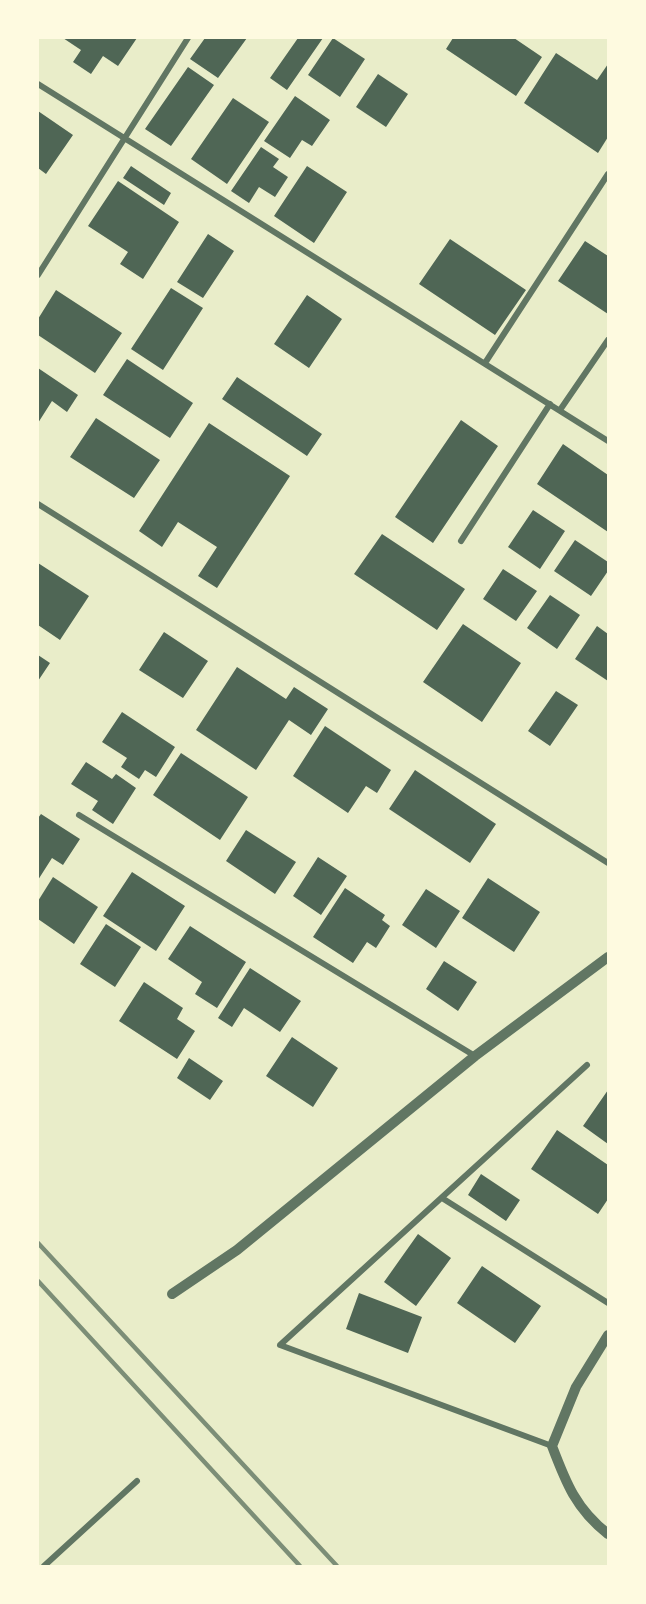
<!DOCTYPE html>
<style>
body{margin:0}
#map{position:relative;width:646px;height:1604px;overflow:hidden;background:#e9edc9;font-family:Lato,sans-serif}
canvas{display:block}
.frame{position:absolute;inset:0;border:39px solid #fefae0;pointer-events:none}
</style>
<div id="map">
<canvas width="646" height="1604"></canvas>
<div class="frame"></div>
</div>
<script>
const ctx = document.querySelector('canvas').getContext('2d');
ctx.lineJoin = 'round';
function fillPath(path, color) { ctx.fillStyle = color; ctx.fill(path, 'evenodd'); }
function trace(path, color, width, dash) { ctx.strokeStyle = color; ctx.lineWidth = width; ctx.lineCap = dash ? 'butt' : 'round'; ctx.setLineDash(dash || []); ctx.stroke(path); }
fillPath(new Path2D(`
 M63,38H137L118,66L103,56L91,74L73,62L81,50Z
 M205,38H247L218,78L190,59Z
 M298,38H323L287,90L270,78Z
 M333,38L365,59L340,97L308,75Z
 M453,38H514L542,57L516,96L446,49Z
 M556,53L597,80L608,64V137L598,153L524,103Z
 M188,67L214,85L171,146L145,129Z
 M378,74L408,94L386,127L356,107Z
 M295,96L330,120L312,146L302,140L290,158L264,141Z
 M233,98L269,122L227,184L191,159Z
 M38,111L73,135L46,174L38,168Z
 M261,147L279,159L273,167L288,177L275,197L259,187L249,203L231,191Z
 M131,166L171,193L164,205L123,178Z
 M307,166L347,192L314,243L274,216Z
 M118,181L179,222L143,279L120,264L128,252L88,226Z
 M208,234L234,251L203,298L177,282Z
 M450,239L526,290L495,335L419,284Z
 M585,241L608,256V314L558,281Z
 M171,288L203,308L163,370L131,349Z
 M56,290L122,333L95,373L38,335V319Z
 M307,295L342,319L309,368L274,344Z
 M127,359L193,403L170,438L103,395Z
 M38,368L78,395L67,412L52,401L38,423Z
 M237,377L322,434L307,456L222,399Z
 M96,418L160,460L134,498L70,457Z
 M461,420L498,446L433,543L395,517Z
 M209,423L290,476L217,588L198,576L217,547L178,522L162,547L139,531Z
 M563,444L608,475V532L537,484Z
 M533,510L565,531L540,569L508,547Z
 M382,534L465,589L437,630L354,574Z
 M575,540L608,562V571L591,596L554,571Z
 M38,563L89,596L60,640L38,625Z
 M503,569L537,591L516,621L483,599Z
 M550,595L580,615L557,649L527,628Z
 M463,624L521,663L482,722L423,682Z
 M597,626L608,634V681L575,659Z
 M164,632L208,661L183,698L139,670Z
 M38,655L50,663L38,681Z
 M237,667L286,699L294,687L328,709L311,735L289,720L256,770L196,730Z
 M556,691L578,705L550,746L528,731Z
 M122,712L175,747L156,777L145,770L139,779L121,767L127,758L102,742Z
 M325,726L391,770L377,793L366,786L348,813L293,776Z
 M181,753L248,797L220,840L153,795Z
 M86,762L112,779L116,774L136,788L113,824L92,810L98,801L71,784Z
 M415,770L496,824L470,863L389,809Z
 M41,814L80,839L63,865L52,858L38,880V818Z
 M246,830L296,862L275,894L226,861Z
 M318,857L347,876L321,915L293,896Z
 M132,872L185,906L156,951L103,916Z
 M53,877L98,907L74,944L38,919V901Z
 M488,878L540,912L514,952L462,918Z
 M345,888L385,915L382,920L390,926L376,948L367,942L353,963L313,937Z
 M426,889L460,911L436,948L402,925Z
 M106,924L141,947L115,987L80,964Z
 M190,926L246,962L217,1008L195,994L202,982L168,959Z
 M444,961L477,982L458,1011L426,989Z
 M250,968L301,1001L280,1032L244,1008L232,1027L218,1018Z
 M144,982L183,1008L177,1019L195,1031L177,1059L119,1021Z
 M292,1037L338,1068L313,1107L266,1076Z
 M189,1058L223,1081L210,1100L177,1078Z
 M608,1090V1144L583,1126Z
 M557,1130L608,1165V1199L598,1214L531,1169Z
 M481,1174L520,1200L506,1221L468,1195Z
 M418,1234L451,1258L416,1306L384,1282Z
 M482,1266L541,1306L515,1343L457,1303Z
 M359,1293L422,1317L408,1353L346,1329Z`), '#4f6655');
trace(new Path2D(`
 M38,84L608,441
 M38,275L188,38
 M485,363L608,174
 M560,410L608,340
 M38,504L608,863
 M461,541L550,404
 M79,815L475,1056
 M442,1198L608,1303
 M552,1446L280,1345L587,1065
 M44,1566L137,1481`), '#617663', 6);
trace(new Path2D(`
 M172,1294L237,1250L475,1056L608,957
 M608,1335L576,1387L552,1446C566,1483 576,1509 608,1534`), '#617663', 10);
trace(new Path2D(`
 M38,1243L337,1566
 M38,1281L300,1566`), '#7c8e77', 4.5);
</script>
